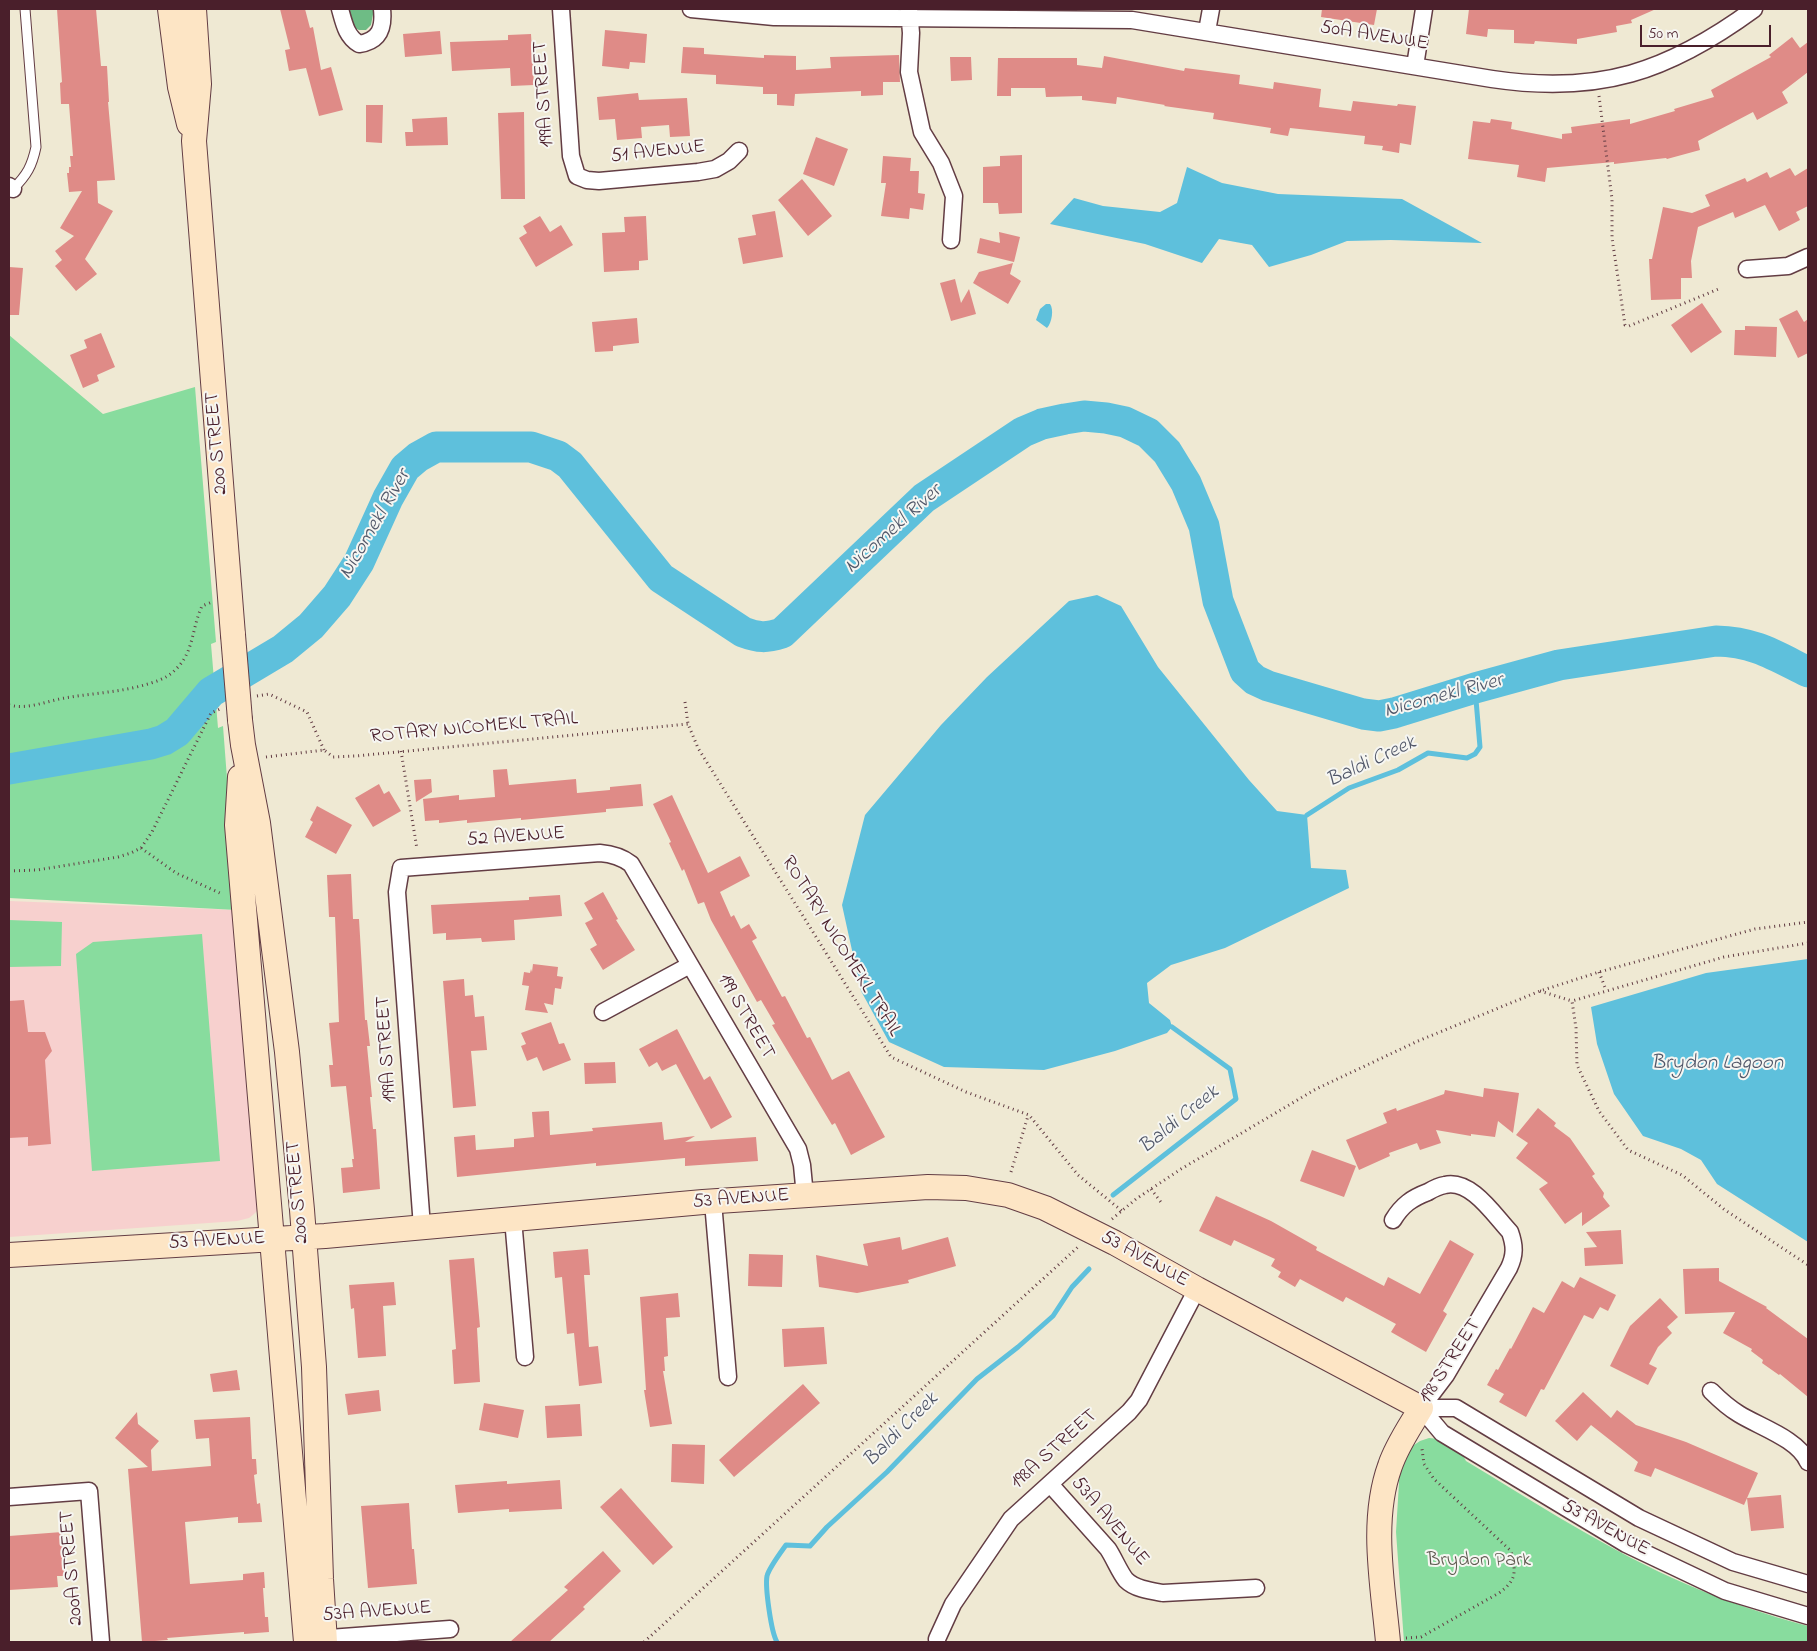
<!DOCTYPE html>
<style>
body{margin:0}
#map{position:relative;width:1817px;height:1651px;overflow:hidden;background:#efe9d3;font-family:"Indie Flower",sans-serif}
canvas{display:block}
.frame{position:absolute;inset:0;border:10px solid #4a1f2b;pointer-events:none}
.scale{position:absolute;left:1640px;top:25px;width:131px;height:22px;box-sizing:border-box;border:2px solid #4a1f2b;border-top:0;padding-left:6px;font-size:15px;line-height:18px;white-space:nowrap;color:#4a1f2b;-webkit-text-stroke:4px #f6f6f2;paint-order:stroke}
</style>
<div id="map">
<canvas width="1817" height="1651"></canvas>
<div class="frame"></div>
<div class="scale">50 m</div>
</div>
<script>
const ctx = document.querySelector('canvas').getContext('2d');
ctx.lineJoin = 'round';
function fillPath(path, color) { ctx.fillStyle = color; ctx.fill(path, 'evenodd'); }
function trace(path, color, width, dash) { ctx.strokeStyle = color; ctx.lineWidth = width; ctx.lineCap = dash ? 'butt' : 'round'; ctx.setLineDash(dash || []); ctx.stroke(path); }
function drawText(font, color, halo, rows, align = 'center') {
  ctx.font = font + ' "Indie Flower",sans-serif'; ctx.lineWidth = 4; ctx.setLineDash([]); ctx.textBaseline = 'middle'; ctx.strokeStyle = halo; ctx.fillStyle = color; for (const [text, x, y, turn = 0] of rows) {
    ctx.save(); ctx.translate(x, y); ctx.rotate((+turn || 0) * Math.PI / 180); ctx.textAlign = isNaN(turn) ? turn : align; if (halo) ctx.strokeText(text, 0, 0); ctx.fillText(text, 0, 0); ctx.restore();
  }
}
fillPath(new Path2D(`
 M9,901L237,910L258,1210L254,1214L249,1218L237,1221L9,1237Z`), '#f7d0ce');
fillPath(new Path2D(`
 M9,335L103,414L195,387L216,642L211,644L218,728L223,726L237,910L9,898Z
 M9,920L62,922L61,966L9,967Z
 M202,934L220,1161L92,1171L76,954L93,942Z
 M1429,1438L1439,1439L1461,1452L1466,1461C1536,1503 1611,1552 1686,1584C1725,1601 1766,1615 1808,1626V1642H1404L1396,1532L1399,1483L1397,1474L1411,1447L1420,1441Z`), '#88dc9e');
fillPath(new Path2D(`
 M347,9H374L371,25L366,30H359L353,27Z`), '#6ebc85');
fillPath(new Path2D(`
 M1187,167L1222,183L1278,194L1402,199L1482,243L1391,240L1347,241L1311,255L1269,267L1252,245L1219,239L1202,263L1145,244L1050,224L1074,198L1103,206L1160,212L1177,203Z
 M1046,304H1050C1054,309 1052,323 1047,328L1036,320L1040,309Z
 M1097,595L1121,606L1158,667L1249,780L1277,811L1307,815L1311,868L1346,870L1349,888L1225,948L1171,965L1147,983L1149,1003L1170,1020L1172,1027L1167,1033L1115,1051L1044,1070L944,1067L889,1042L861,991L842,905L865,815L941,725L987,677L1069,601Z
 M1808,959V1242L1717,1184L1701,1160L1681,1149L1643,1136L1614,1094L1597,1044L1591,1007L1706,973Z`), '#5ec0dc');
trace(new Path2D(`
 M1307,815L1349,788L1398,770L1428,753L1467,758L1475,754L1480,747L1475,688
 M1113,1195L1236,1099L1230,1069L1172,1027
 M777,1642C771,1632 765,1587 767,1576C769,1568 781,1552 786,1545L810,1546L827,1527L887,1472L977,1379L1018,1347L1053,1316L1072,1287L1089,1269`), '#5ec0dc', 5);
trace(new Path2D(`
 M9,769L151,744L164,740L177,732L211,692L283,649L311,626L337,596L359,562L388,498L405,468L418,457L436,447H531L558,456L570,465L661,578L743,632C759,638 766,638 782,633L924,498L1023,432L1042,424L1065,419L1084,416L1106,418L1125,422L1148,433L1167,452L1186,483L1204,526L1218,601L1245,671L1255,680L1268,686L1363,714L1379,716L1394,713L1475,688L1559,665L1716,641C1755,642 1774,655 1808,672`), '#5ec0dc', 31);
fillPath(new Path2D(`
 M57,9H96L101,66H107L109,102H108L115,180L97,181L98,203L113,211L85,259L97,274L76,291L55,266L62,260L55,251L74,236L60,228L82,191L69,192L67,173H69V167H71L70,156H73L69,104H61L60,83L62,82Z
 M280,9H305L310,28L313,27L321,70L331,67L343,110L319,116L306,68L289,71L285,50L290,49Z
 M1322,9H1377L1374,25L1321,17Z
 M1469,9L1592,10V9H1656L1631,20L1632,23L1616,26L1617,32L1577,39V44L1535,41L1534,44L1514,43V30L1488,29L1487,37L1466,34Z
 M605,30L647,34L645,63L630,62L629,69L602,66Z
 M440,31L442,54L405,57L403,34Z
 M531,34L534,85L511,86L510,68L452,71L450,42L508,40V35Z
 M1792,37L1800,48L1808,42V72L1782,92L1788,103L1757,120L1753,112L1698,141L1700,150L1667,159L1666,158L1614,164V162L1547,168L1545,182L1517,177L1519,165L1468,159L1473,121L1490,123L1491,119L1512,122L1511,129L1562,139V134L1572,133L1571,127L1630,119V124L1675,111L1674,109L1714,97L1711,90L1771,57L1769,55Z
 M683,47L704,48V54L764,58V55L796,56V70L831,68L830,57L899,55L900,82H883V95L861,96V91L795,94L794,106L777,105V94H763V87L716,84V75L681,73Z
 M1104,56L1184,71L1185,68L1240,75L1239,84L1273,89L1274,82L1321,89L1319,107L1351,111L1353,101L1397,106L1398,104L1416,106L1411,145L1400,143L1399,153L1382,150L1383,146L1364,144L1365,136L1290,128L1288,136L1270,133L1271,128L1213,119L1214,113L1164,106L1165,105L1117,97L1116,104L1082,100V96L1046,97L1045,88H1011V96H997L998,58H1077V65L1102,68Z
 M950,57H971L972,80L951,81Z
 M638,93L639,100L687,98L690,136L670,137L669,125L641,127L642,138L617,140L615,119L599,120L597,97Z
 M366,105H383L382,143L366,142Z
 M524,112L525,199H501L498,113Z
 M447,117L448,145L406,146L405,132H413L412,119Z
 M816,137L848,149L834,186L803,174Z
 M1022,155V213L999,214L998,203H983V167L1000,166V156Z
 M883,156L911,158L910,171H919L918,193L925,194L923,210L910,208L909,219L881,216L886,183H881Z
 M1790,168L1795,176L1808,168V206L1796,212L1800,220L1779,231L1765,205L1735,218L1733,212L1698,227L1691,261L1692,278H1681V299L1651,300L1649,259H1652L1663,207L1692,213L1710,206L1705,195L1745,178L1747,182L1767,172L1770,178Z
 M802,179L832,216L808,236L778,200Z
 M775,211L783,257L743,264L738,238L756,235L752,215Z
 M540,216L550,232L561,225L573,245L536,267L519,238L527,233L523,226Z
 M646,216L648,260L639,261V270L604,272L602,233L625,232L624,217Z
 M999,232L1020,237L1014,262L977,253L980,238L1000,243Z
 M1013,263L1010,274L1021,281L1008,304L973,283L979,272Z
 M9,267L23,268L19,315H9Z
 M955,279L961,303L969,289L976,314L951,321L940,283Z
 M1702,303L1722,332L1691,353L1671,325Z
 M1797,310L1804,322L1808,319V353L1798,358L1779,319Z
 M637,318L639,343L613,346V351L595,352L592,322Z
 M1745,326L1777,327L1776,357L1734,355L1735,330H1745Z
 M101,333L115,367L97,375L99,381L83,388L70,355L87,348L84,340Z
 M507,769L509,785L576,779L577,793L610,790V787L641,784L643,806L606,809V812L521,820V818L467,823V820L439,823V820L425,821L423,799L459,795V800L495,797L493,770Z
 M431,779L432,792L416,802L414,780Z
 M379,784L384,794L389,791L401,811L373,827L355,798Z
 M672,795L708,873L740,856L750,876L720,892L731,917L734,915L741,929L749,924L757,938L752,941L782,997L785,996L807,1038L810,1037L832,1080L849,1071L885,1137L851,1155L835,1123L832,1125L772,1025L775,1024L761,1000L757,1002L711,920L704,902L698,904L684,869L682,871L669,843L671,842L653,804Z
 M317,806L352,825L336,854L305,837L313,822L310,820Z
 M351,874L353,919H359L365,1020H367L370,1046H367L372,1097H370L373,1129H376L380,1189L343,1193L341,1168L353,1167L352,1159H354L346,1086L331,1087L329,1065H333L329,1023L339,1022L335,917H329L327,875Z
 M603,892L618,919L616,920L635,950L603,970L590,949L597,945L585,923L593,919L584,903Z
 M560,895L562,916L514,920L515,940L482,942L481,938L446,940V933L433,934L431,905L529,900V897Z
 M533,964L558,967L557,976L563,977L561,989L555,988L553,1005L544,1003L548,1013L525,1010L529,986L522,985L524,972L530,973L531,969L532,972Z
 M464,979L465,996L473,995L475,1017L484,1016L487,1050L471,1051L476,1106L453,1108L443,981Z
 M24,1000L28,1032H45L52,1051L45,1060L51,1144L28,1146V1137L9,1138V1001Z
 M551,1022L559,1044L564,1043L571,1060L543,1071L537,1057L527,1061L521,1046L526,1044L521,1033Z
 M677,1029L704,1080L710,1076L732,1117L711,1129L676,1064L662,1071L657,1062L649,1067L639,1049Z
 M615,1062L616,1083L585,1084L584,1063Z
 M1484,1088L1519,1093L1513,1133L1498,1121L1495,1137L1471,1134V1136L1436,1130L1441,1143L1420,1150L1417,1143L1389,1153L1390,1156L1359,1170L1346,1140L1387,1123L1383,1113L1396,1108L1397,1111L1444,1094L1445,1090L1483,1097Z
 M1538,1108L1556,1123L1554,1126L1570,1138L1595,1174L1592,1176L1604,1193L1603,1197L1610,1206L1582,1226V1212L1565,1224L1539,1189L1548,1183L1516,1158L1528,1143L1516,1135Z
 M549,1111L550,1135L593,1131L592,1128L662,1122L664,1140L695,1136L685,1142L756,1137L758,1161L685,1166V1158L596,1166V1163L457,1177L454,1137L475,1135L476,1150L514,1147V1139L534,1137L532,1112Z
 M1312,1150L1356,1166L1344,1197L1300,1181Z
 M1216,1196L1271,1221L1317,1247L1316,1250L1384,1286L1388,1277L1420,1294L1450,1240L1474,1254L1443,1311L1447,1314L1426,1352L1391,1332L1396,1324L1346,1297L1343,1302L1300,1279L1295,1287L1278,1277L1281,1272L1271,1266L1275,1259L1234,1240L1231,1246L1199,1231Z
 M1621,1230L1623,1264L1585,1266L1584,1248L1597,1247L1586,1232Z
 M900,1237L902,1250L948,1237L956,1266L908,1280L909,1283L857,1293L819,1287L816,1255L868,1266L863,1244Z
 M588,1249L590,1275H584L589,1347L598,1346L602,1383L579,1386L574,1333L567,1334L562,1277L555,1278L553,1252Z
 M749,1254L783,1255L782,1287L748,1286Z
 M474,1258L480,1327L477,1328L480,1382L454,1384L452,1350L456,1349L449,1260Z
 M1719,1268V1281L1767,1307L1766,1308L1808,1339V1397L1780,1374L1779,1375L1762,1363L1763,1360L1751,1351L1752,1349L1723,1333L1735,1312L1685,1314L1683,1269Z
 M1580,1277L1616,1295L1608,1311L1600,1307L1593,1319L1584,1315L1544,1390L1541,1389L1526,1417L1499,1402L1504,1394L1487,1385L1496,1369L1498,1370L1510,1348L1511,1349L1533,1307L1544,1313L1562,1281L1574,1288Z
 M394,1282L396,1305L383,1306L386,1356L358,1358L354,1308L351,1309L349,1285Z
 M678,1293L680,1317L666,1318L668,1356L664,1357L665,1371H663L672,1424L650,1427L644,1390H646L640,1297Z
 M1660,1298L1678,1317L1667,1327L1672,1333L1658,1347L1649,1364L1657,1368L1648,1385L1610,1366L1630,1326Z
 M824,1327L827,1364L784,1367L782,1329Z
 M237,1370L240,1390L213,1392L210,1374Z
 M803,1384L820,1403L734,1477L719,1460Z
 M379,1390L381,1411L348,1415L345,1394Z
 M1583,1392L1611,1418L1617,1410L1636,1425L1686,1442L1758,1473L1744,1505L1655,1468L1651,1477L1634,1471L1638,1462L1591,1425L1577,1441L1555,1421Z
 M484,1403L524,1410L518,1438L479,1430Z
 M580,1404L582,1436L547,1438L545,1406Z
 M137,1412L138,1424L159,1441L151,1450L152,1471L211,1466L209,1438L196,1439L194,1420L250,1417L252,1459H256L257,1474L254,1475L257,1504L260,1503L262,1522L238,1523V1517L185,1522L190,1584L243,1580V1574L264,1572L265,1588H263L265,1617H268L269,1632L244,1634V1632L167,1638L168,1640L142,1642L128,1469L148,1467L115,1438Z
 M672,1444L705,1445L704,1484L671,1482Z
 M560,1480L562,1509L509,1512V1509L458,1513L455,1485L507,1481V1484Z
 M621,1488L673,1547L653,1565L600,1507Z
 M1781,1495L1784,1528L1751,1531L1747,1498Z
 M409,1503L412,1549H414L417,1584L368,1588L361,1506Z
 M62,1532L65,1576H57L58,1587L9,1590V1536Z
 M603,1551L621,1571L583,1607L585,1609L549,1642H510L568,1590L564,1587Z`), '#df8b87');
const lane = new Path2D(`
 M13,189C27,175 32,166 36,147L25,9`);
const street = new Path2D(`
 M340,9C344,23 346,36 359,44C380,41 384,28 382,9
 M561,9L571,156L577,176L587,180L599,181L698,172L715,169L729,161L739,151
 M691,9L774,17L1132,20L1492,79C1599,95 1668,72 1754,9
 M909,9L911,33L909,72L922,132L941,163L954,196L951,240
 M1207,31L1211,9
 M1415,66L1424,9
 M9,186L13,189
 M1747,269L1788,266L1808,257
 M603,1012L690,965
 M713,1202L728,1377
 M513,1219L525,1357
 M1393,1220C1402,1205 1412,1198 1428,1192C1433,1189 1439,1186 1445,1185C1471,1179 1494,1215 1510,1232C1515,1246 1515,1255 1509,1268L1446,1375L1421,1408
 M422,1227L397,892L401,868L600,853C612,854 622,857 631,864L798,1149L802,1165L805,1196
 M1711,1391C1720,1400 1729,1408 1739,1414C1760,1427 1798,1439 1808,1462
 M1421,1408L1442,1433L1626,1544L1725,1591L1808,1616
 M1421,1408H1456L1639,1518L1733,1562L1808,1584
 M1050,1484L1108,1549C1114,1558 1120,1573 1126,1580C1135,1589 1151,1591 1163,1593L1256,1588
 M9,1497L89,1491L101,1642
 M316,1639L450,1629
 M937,1639L953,1604L1011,1519L1129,1412L1139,1400L1197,1289`);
const secondary = new Path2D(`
 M170,9L180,87L189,124
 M194,9L199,84L194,141L233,635
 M240,720L243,745L258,823L287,1052L302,1210L314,1367L321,1579L325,1642
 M240,777L237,825L306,1642
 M9,1255L325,1236L703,1202L928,1187L966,1188L1008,1195L1045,1208L1115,1243L1197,1289L1421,1408C1410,1427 1397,1445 1390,1466C1370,1521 1383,1586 1388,1642`);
trace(lane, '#633d44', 11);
trace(street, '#633d44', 19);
trace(secondary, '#633d44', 26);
trace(new Path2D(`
 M1599,96L1612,199V238L1625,325L1629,326L1721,288
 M257,696L269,694L307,712L324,750
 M685,702L688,724L698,748L891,1057L966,1092L1029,1115L1078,1175L1122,1211
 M9,705C28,710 46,701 65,698C93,693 124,692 151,683C161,680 170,676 177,668C194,651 192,627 202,606L212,602
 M401,751L417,849
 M266,757L324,750L333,757L356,756L688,724
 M141,848L176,873L222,894
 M9,871L37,870L118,857L131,853L141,848L152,832L211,713L220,709
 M1808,943L1724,957L1572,1001L1576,1028L1577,1065L1599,1111L1628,1150L1682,1175L1725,1210L1808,1265
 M1599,972L1606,990
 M1540,991L1572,1001
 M1011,1172L1028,1116
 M1151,1189L1163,1205
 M1112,1219L1136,1199L1181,1169L1316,1089L1418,1041L1540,991L1599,972L1755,929L1808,922
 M1406,1638L1421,1637L1499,1593C1517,1580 1516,1572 1511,1551L1434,1479L1424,1464L1422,1449
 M644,1642L1078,1247`), '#633d44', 3, [1, 4]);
trace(lane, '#fff', 9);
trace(street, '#fff', 16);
trace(secondary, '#fde5c5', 24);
const secondaryBridge = new Path2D(`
 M233,635L240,720`);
trace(secondaryBridge, '#633d44', 26, []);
trace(secondaryBridge, '#fde5c5', 24);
drawText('20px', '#4a1f2b', '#f6f6f2', [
 ["50A AVENUE",1374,37,9],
 ["199A STREET",545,94,-94],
 ["51 AVENUE",658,153,-6],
 ["200 STREET",218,443,-95],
 ["ROTARY NICOMEKL TRAIL",474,729,-5],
 ["52 AVENUE",516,838,-4],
 ["ROTARY NICOMEKL TRAIL",840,947,58],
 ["199 STREET",745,1017,60],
 ["199A STREET",388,1049,-94],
 ["200 STREET",299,1192,-95],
 ["53 AVENUE",741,1200,-4],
 ["53 AVENUE",217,1242,-3],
 ["53 AVENUE",1144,1260,29],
 ["198 STREET",1451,1362,-57],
 ["198A STREET",1055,1450,-42],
 ["53A AVENUE",1109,1522,50],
 ["53 AVENUE",1605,1529,29],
 ["200A STREET",73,1568,-95],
 ["53A AVENUE",377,1613,-4]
]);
drawText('20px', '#5d584e', '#f6f6f2', [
 ["Brydon Park",1479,1562]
]);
drawText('italic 21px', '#515769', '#f6f6f2', [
 ["Nicomekl River",376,525,-60],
 ["Nicomekl River",894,530,-42],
 ["Nicomekl River",1444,697,-15],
 ["Baldi Creek",1372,763,-25],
 ["Brydon Lagoon",1717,1065],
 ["Baldi Creek",1180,1121,-39],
 ["Baldi Creek",902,1431,-45]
]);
</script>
